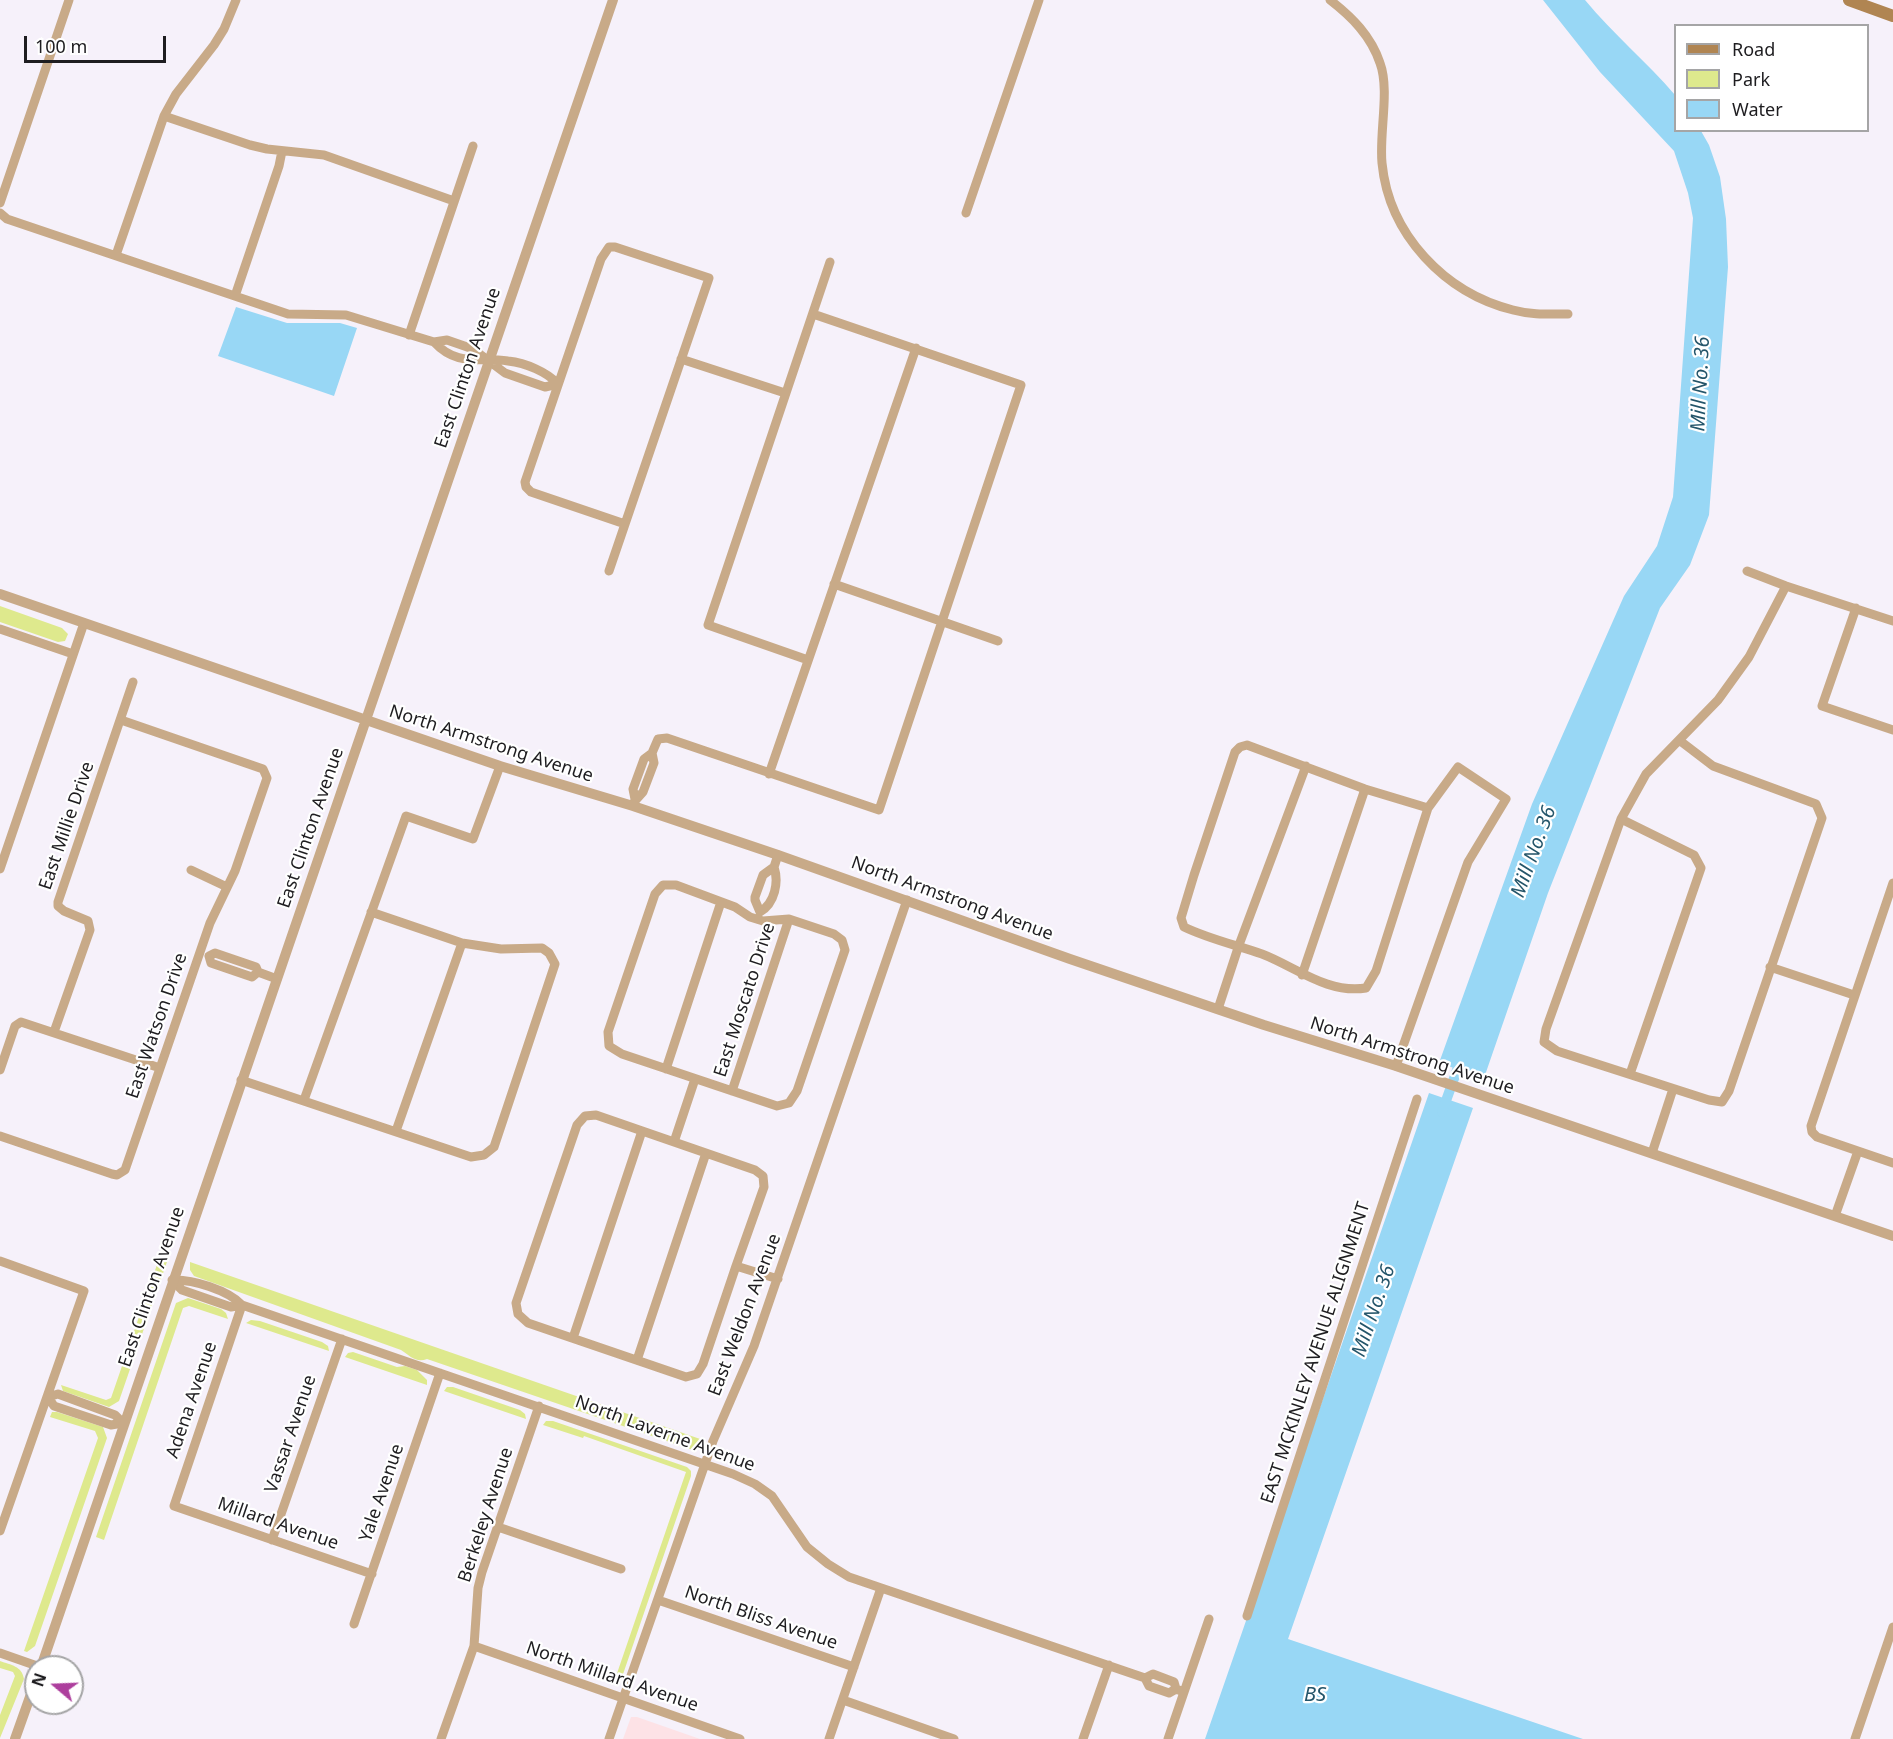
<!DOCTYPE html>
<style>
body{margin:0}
#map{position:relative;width:1893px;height:1739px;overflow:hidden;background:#f6f1fa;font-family:"Noto Sans",sans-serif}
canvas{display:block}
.legend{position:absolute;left:1674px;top:24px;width:195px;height:108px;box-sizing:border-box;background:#fff;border:2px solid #a5a5a6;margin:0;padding:8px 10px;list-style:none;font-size:18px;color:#1e1d20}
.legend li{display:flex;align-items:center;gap:12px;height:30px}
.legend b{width:30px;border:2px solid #a5a5a6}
.north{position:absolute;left:24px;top:1655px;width:60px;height:60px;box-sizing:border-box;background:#fff;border:2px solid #a5a5a6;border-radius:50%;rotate:289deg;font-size:16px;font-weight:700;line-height:24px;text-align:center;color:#1e1d20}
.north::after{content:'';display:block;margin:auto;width:21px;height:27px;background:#ad3f9d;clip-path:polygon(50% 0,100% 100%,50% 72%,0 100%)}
.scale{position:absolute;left:24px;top:36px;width:142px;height:27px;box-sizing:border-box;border:3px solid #1e1d20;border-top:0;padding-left:8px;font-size:18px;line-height:21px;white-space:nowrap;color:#1e1d20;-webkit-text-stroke:4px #fff;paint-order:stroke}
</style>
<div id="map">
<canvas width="1893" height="1739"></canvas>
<ul class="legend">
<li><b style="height:8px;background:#b08552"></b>Road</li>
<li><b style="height:16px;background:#dee98d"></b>Park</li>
<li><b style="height:16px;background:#98d7f5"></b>Water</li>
</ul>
<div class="north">N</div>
<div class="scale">100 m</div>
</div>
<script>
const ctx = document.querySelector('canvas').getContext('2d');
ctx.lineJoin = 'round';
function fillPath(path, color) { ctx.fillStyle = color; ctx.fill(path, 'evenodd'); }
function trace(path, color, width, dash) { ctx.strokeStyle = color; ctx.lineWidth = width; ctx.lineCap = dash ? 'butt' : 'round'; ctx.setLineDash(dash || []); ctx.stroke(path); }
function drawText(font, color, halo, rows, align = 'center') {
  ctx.font = font + ' "Noto Sans",sans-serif'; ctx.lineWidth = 4.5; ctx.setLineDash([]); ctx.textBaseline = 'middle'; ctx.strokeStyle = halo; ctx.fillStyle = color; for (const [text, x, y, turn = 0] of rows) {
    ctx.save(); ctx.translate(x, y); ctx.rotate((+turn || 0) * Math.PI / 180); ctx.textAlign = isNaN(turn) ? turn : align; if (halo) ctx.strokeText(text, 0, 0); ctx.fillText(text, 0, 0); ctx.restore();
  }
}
fillPath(new Path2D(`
 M631,1717H637L700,1739H623Z`), '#fde2e6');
fillPath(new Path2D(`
 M0,606L62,628L68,634L65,641L58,642L0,622Z
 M161,1253L169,1256L119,1401L109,1407L63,1391L61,1385L106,1400L111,1398Z
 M190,1262L703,1440C701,1446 699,1449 693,1450L427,1359C416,1363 410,1356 401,1350L194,1276L190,1270Z
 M188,1298L221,1309L226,1313L228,1319L189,1306L183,1308L104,1540L96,1537L176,1303Z
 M251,1320L260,1321L322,1342L328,1346L329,1351L246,1323Z
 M353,1352L397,1367L405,1366L417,1370L427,1380V1385L345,1357L348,1353Z
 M447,1387H453L520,1410L525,1414L526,1419L444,1391Z
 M52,1412H57L103,1427L107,1438L35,1646L27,1652L24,1651L98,1438L95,1431L50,1417Z
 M546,1421H553L687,1467L691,1471V1476L621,1680L618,1685H613L686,1472L584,1436L583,1438L543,1425Z
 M0,1661C11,1665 22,1666 24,1679L0,1738V1715L15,1676L13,1672L0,1668Z`), '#dee98d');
fillPath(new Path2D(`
 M1543,0H1585C1613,34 1647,62 1675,95L1676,130L1701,131L1709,145L1720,177L1726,219L1728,267L1709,515L1690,565L1660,608L1548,893L1484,1078L1439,1063L1532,804L1624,596L1657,546L1673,497L1693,218L1688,193L1674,151L1600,72Z
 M236,307L287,323H340L357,328L334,396L218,356Z
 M1429,1093L1473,1108L1288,1639L1583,1739H1205Z`), '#98d7f5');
trace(new Path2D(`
 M1442,1112L1462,1056`), '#98d7f5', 10);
trace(new Path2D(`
 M1330,0C1352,17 1371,36 1380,63C1390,90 1379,133 1382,163C1389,235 1445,293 1513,310C1531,315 1549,314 1568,314
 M164,116L250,145L267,149L324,155L454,201
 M0,203L69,0
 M0,213L7,219L288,314L346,315L434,342L447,340L473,349L505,373L545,387L558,384
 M966,213L1039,0
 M116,255L164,116L176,94L214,45L224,29L236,0
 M235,296L279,166L282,151
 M409,335L473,146
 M434,342C457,367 479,357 508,361C526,363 547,372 558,384
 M681,359L785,393
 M609,571L709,278L615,247H609L601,259L525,482L526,487L531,492L625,524
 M1747,571L1786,586L1893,621
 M834,584L998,641
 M1856,608L1822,706L1893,730
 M0,629L73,654
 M808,660L708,625L830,262
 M1679,740L1713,766L1816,804L1822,818L1729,1091L1722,1102L1709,1100L1557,1051L1544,1042L1546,1029L1621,819L1646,774L1718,700L1749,657L1786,586
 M1247,745L1365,789L1428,808L1376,971L1366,988C1327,994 1296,967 1262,954C1236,945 1209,939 1184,927L1181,918L1194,875L1235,752L1240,747Z
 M769,774L916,348
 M635,799L633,789L644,759L652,753L658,739L667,738L879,810L1021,385L813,314
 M634,802L643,792L654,763L652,753
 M1621,819L1694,855L1701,868L1630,1074
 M774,867C779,882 775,903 760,912L755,900V897L763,875L774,867L778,855
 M0,869L84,623
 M191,870L227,887
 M1893,883L1811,1126L1812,1132L1817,1137L1893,1163
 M663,885H676L735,907L750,917L763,921L789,919L834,934L842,940L845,950L797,1091L789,1103L777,1106L622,1054L609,1046L608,1032L655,894Z
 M371,912L462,943
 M1770,967L1854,995
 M258,972L252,977L211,963L209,956L215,953L256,967L258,972L277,979
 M1302,975L1365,789
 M1218,1009L1239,945L1306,766
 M54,1032L90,930L88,921L64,911L58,906V902L133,682
 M1396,1066L1468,862L1506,799L1458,767L1428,808
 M666,1069L721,902
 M0,1070L15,1026L21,1022L160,1068
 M241,1080L471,1157L484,1155L494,1147L555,964L549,953L542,948L501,949L462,943L396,1131
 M732,1091L789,919
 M304,1100L406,816L473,839L500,766
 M0,1136L112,1174L117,1175L125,1170L210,923L235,871L267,778L263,769L121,720
 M674,1142L695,1079
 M1652,1153L1673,1089
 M1835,1216L1858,1151
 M0,1261L84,1291L0,1531
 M736,1266L764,1187L763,1176L755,1170L596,1115L585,1116L577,1125L516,1303L518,1314L528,1323L686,1377L697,1374L703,1364L736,1266L778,1279
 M172,1280L182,1290L231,1307L242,1305L733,1474L755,1484L772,1496L807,1547L828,1564L849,1577L1145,1678L1153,1674L1174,1682L1176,1689L1184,1692
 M172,1280C192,1279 228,1290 242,1305
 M242,1305L174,1506L372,1574
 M573,1338L642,1131
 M637,1360L706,1153
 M58,1394L115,1415L123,1423L111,1425L54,1406L48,1397Z
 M498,1527L621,1569
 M272,1540L342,1339
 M658,1600L854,1667
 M1247,1616L1417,1099
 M354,1624L440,1373
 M474,1646L740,1739
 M0,1653L40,1667
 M1145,1678L1149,1686L1169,1693L1176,1689
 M843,1700L954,1739
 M441,1739L474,1646L478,1588L482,1572L539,1406
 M609,1739L713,1441L754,1346L907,900
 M829,1739L881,1588
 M1083,1739L1109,1665
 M1168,1739L1209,1619
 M1855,1739L1893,1627`), '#c8aa88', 9);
trace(new Path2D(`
 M0,594L500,766L633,806L778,855L1070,959L1264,1025L1396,1066L1893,1236
 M41,1667C232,1112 419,555 613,0
 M15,1739L36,1680`), '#c8aa88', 10);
trace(new Path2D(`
 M1849,0L1893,16`), '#b08552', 12);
drawText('18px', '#1e1d20', '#fff', [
 ["East Clinton Avenue",468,368,-71],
 ["North Armstrong Avenue",491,744,18],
 ["East Millie Drive",67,826,-71],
 ["East Clinton Avenue",311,828,-71],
 ["North Armstrong Avenue",952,899,20],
 ["East Moscato Drive",745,1000,-72],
 ["East Watson Drive",157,1026,-71],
 ["North Armstrong Avenue",1412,1056,18],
 ["East Clinton Avenue",152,1287,-71],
 ["East Weldon Avenue",745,1315,-69],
 ["EAST MCKINLEY AVENUE ALIGNMENT",1316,1353,-72],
 ["Adena Avenue",192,1400,-71],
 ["Vassar Avenue",291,1434,-71],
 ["North Laverne Avenue",665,1434,20],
 ["Yale Avenue",382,1493,-71],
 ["Berkeley Avenue",486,1515,-72],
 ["Millard Avenue",278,1524,19],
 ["North Bliss Avenue",761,1618,19],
 ["North Millard Avenue",612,1677,19]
]);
drawText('italic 20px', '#24556a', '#fff', [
 ["Mill No. 36",1701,384,-87],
 ["Mill No. 36",1534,852,-70],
 ["Mill No. 36",1374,1311,-71],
 ["BS",1315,1695]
]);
</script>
